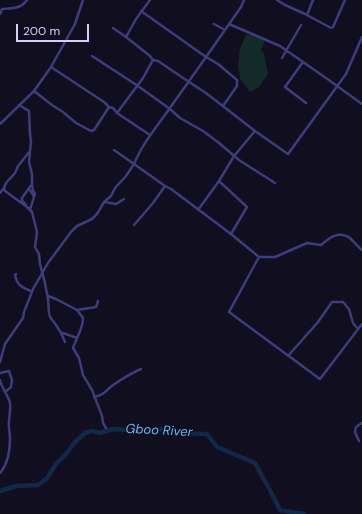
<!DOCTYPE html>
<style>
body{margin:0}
#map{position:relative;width:362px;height:514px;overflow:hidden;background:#110e20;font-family:"DM Sans",sans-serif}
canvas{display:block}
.scale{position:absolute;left:16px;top:24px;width:73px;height:18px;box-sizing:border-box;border:2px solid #d5d1fc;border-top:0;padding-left:5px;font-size:12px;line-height:14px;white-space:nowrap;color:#d5d1fc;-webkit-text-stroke:3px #110e20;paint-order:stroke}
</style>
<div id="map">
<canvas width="362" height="514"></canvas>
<div class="scale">200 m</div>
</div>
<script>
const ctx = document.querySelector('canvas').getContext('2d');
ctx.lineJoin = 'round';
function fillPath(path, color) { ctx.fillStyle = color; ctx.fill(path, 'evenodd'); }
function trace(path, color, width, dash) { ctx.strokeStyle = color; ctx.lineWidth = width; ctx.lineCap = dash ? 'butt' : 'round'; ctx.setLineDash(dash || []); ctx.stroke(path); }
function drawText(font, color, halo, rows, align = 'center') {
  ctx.font = font + ' "DM Sans",sans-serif'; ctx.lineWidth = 3; ctx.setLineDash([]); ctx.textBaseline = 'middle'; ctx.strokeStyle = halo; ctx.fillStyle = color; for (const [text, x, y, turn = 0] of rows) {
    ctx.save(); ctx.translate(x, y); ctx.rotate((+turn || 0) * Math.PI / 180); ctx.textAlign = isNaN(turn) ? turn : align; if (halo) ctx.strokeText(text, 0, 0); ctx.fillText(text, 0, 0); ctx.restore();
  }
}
fillPath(new Path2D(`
 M246,34L254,36L265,41L261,50L264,54L268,74L259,87L250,92L240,79L238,66L240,49Z`), '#122a28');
trace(new Path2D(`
 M0,491L16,486L38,485L41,483L47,478L56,464L67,453L75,442L85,433L92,431L100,433L113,429L128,430L163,429L182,433L207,434L217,447L255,463L272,494L280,510L304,514`), '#112846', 4.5);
trace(new Path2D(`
 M277,0L285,5L305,14L331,28L333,27L345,0
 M141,11L206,57L218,64L237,80V86L223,106
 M0,14L2,9C12,8 21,9 27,0
 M307,15L313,0
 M214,24L225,30
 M229,24L280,46L326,78L362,104
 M113,28L126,37
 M92,56L138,86L170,109L180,118L203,131L219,143L239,160L275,183
 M282,58L301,25
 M153,60L158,61L189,82L206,93L255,131L288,154L346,74L362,37
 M303,62L285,87L306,103
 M51,67L104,102L109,107
 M34,91L52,105L63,112L76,123L91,131L94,130L109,107L113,108L117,113L143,78L153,60L150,56L126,37L136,19L150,0
 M19,105L29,111L30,134L31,142L30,151L18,166L15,173L6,183L4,188L5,191L27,207L32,212L37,232L35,247L39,254L40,264L45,283L48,299L49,313L50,317L56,325L61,333H63L77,338
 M117,113L150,135
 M0,124L34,91L51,67L75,24L83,0
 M219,181L247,207L231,234L259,257L229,312L320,379L362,324
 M32,185L33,190L35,194L34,197
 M165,186L134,164C143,142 159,124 172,105C195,73 218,40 241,7L244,0
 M29,189L32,193L34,197L30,210
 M0,193L4,188
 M105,202L116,204L124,199
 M26,205L22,201V198L32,184V174L29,162L30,152
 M198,210L219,181L234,156L255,131
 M134,225L153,203L165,186L171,189L231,234
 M259,257H275L307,243L321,245C329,238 339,230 350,238C354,242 358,247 362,250
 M16,274L15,275C17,286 23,287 32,292
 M48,296L56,299L77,310L96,307L98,301
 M77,310L83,318C83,325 80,332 77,338C76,342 74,344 73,348L79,358L83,375L92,390L102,416L103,423L106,428
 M61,333L65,342
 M288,356L318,322L332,302H343L349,309L353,323L358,329
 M0,362L5,344L23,318L24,312L30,297L33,289L48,263L71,232L77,226L92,219L97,214L104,202L111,196L115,188L126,176L134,164L114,150
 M0,373L9,371L12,380L11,387L5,392
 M0,380C2,389 8,395 10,403C11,409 9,416 9,422C8,427 10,432 10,438C10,450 8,464 0,473
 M94,397C104,395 106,391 113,385C122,379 131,373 141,369
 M359,441L355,432L356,427L362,423`), '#3d3d7c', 2.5);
drawText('italic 13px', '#66b6f5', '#110e20', [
 ["Gboo River",159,431,3]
]);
</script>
